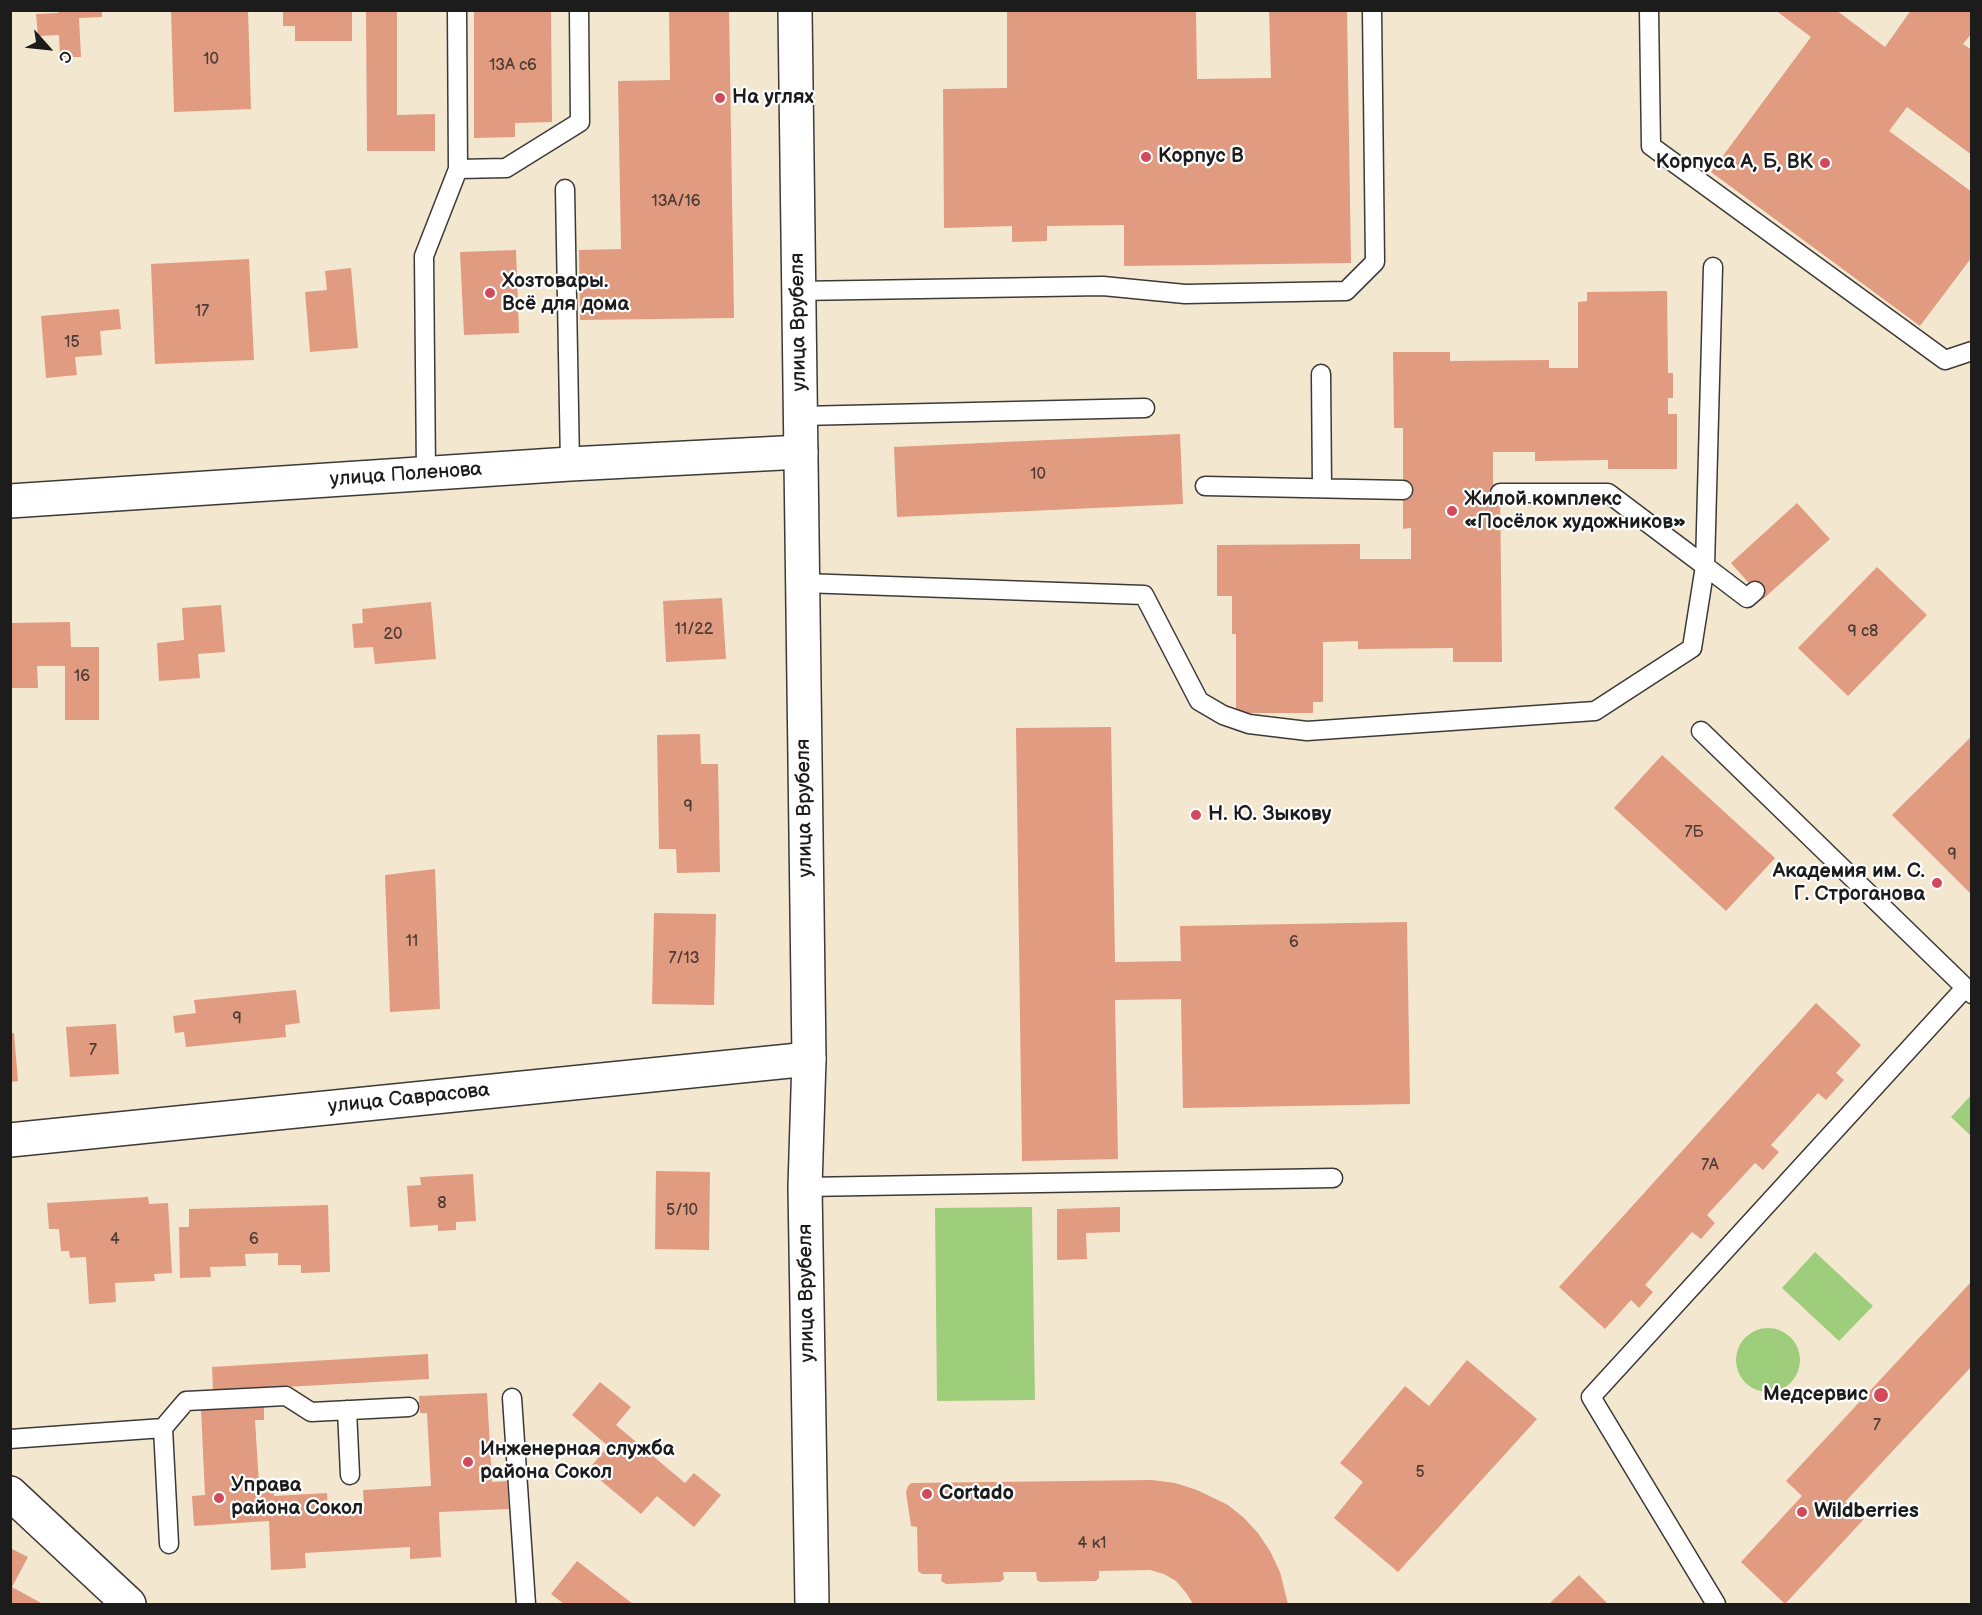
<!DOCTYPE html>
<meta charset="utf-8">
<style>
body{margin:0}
#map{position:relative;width:1982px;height:1615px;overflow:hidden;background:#f4e7d0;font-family:"Balsamiq Sans",sans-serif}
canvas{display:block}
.frame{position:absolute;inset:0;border:12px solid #1c1c1c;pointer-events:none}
.north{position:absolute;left:18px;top:18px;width:60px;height:60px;-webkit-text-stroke:4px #fff;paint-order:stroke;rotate:117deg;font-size:16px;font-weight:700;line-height:24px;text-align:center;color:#1c1c1c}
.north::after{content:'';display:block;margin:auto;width:21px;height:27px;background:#1c1c1c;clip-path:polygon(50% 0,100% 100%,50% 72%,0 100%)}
</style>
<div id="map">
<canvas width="1982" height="1615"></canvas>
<div class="frame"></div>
<div class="north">С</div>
</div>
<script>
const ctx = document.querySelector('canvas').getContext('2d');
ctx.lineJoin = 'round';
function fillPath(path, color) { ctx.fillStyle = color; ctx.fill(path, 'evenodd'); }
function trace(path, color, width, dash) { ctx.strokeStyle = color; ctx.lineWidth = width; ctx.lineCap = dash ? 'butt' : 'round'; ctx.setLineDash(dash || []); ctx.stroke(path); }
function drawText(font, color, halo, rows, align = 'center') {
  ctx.font = font + ' "Balsamiq Sans",sans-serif'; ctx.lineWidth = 4.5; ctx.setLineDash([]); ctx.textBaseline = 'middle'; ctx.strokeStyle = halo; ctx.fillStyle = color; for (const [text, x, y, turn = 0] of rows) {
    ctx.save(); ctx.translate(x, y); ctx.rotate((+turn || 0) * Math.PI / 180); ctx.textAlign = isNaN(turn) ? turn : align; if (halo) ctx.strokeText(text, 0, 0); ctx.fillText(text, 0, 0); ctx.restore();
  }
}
fillPath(new Path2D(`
 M1971,1095V1136L1951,1117Z
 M1032,1207L1035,1400L937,1401L935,1208Z
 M1815,1252L1873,1306L1839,1341L1782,1288Z
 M1736 1360a32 32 0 1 1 64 0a32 32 0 1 1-64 0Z`), '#9ecd7b');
fillPath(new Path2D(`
 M58,10H102V17L79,18L81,57H60L59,35L38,36L36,14L58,13Z
 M171,10H248L251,109L174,112Z
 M283,10H352V41H295V26H283Z
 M366,10H397V115L435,114V151H367Z
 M474,10H551L552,122L515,123V137L474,138Z
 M669,10H729L734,318L580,320L579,250L621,249L618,81L670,80Z
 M1007,10H1196L1197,79L1271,78L1269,10H1347L1351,263L1124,266V225L1047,226V241L1012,242V226L944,228L943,89L1007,88Z
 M1775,10H1836L1885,47L1911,10H1972V33L1963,44L1972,50V155L1907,107L1889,131L1972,192V257L1920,326L1711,172L1811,37Z
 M516,250L519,333L464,335L460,252Z
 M249,259L254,360L155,364L151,264Z
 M351,268L358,348L310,352L305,292L327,290L325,271Z
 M1667,291L1668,373H1673V398H1668V414H1677V469H1608V460L1535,461V452H1493V484L1500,485L1502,662H1453V648L1358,649V641L1323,642V702H1313V713H1236V634H1232V596H1217V545L1360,544V559H1411V528L1403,529V428H1394L1393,352H1450V361L1549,360V368H1578V302L1587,301V292Z
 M119,309L121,329L100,331L102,355L75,357L77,375L46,378L41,316Z
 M1180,434L1183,504L897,517L894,447Z
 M1797,503L1830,539L1763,599L1731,563Z
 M1877,567L1927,615L1848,696L1798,648Z
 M722,598L726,659L666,662L663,601Z
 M431,602L436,659L375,664L373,647L354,648L352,624L363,623L362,609Z
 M221,605L225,652L198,654L200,678L159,681L157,643L184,640L182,608Z
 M70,622L71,647H99V720H65V666H37L38,688H10V623Z
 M1111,727L1115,962L1181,961L1180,926L1407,922L1410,1104L1183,1108L1181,999L1115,1000L1118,1159L1022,1161L1016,728Z
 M700,734L701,764H718L720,872L677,873L676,849H659L657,735Z
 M1972,736V895L1892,815Z
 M1662,755L1775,858L1726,911L1614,808Z
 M435,869L440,1009L390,1012L385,875Z
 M654,913L716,914L714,1005L652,1004Z
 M296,990L300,1023L285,1025L286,1037L186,1047L184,1032L175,1033L173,1016L196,1013L194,1000Z
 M1816,1003L1861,1045L1836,1073L1844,1080L1826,1100L1818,1093L1771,1145L1779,1152L1763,1170L1755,1163L1707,1215L1715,1223L1701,1239L1692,1232L1645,1285L1653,1292L1639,1308L1631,1300L1605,1329L1559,1287Z
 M116,1024L119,1074L70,1077L66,1027Z
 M10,1033H14L18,1081L10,1082Z
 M656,1171L710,1172L709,1250L655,1249Z
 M473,1174L476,1221L456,1222V1230L438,1231V1225L410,1227L407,1186L421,1185L420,1177Z
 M148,1197L149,1204L168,1203L172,1273L154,1274L155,1281L115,1283L116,1302L89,1304L86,1257L70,1258L69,1251H61L59,1229H49L47,1203Z
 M328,1205L330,1272L301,1273V1265H278V1253L245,1254L246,1266L210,1267L211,1277L180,1278L179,1227H189V1209Z
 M1120,1207V1232L1086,1233L1087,1259L1057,1260V1209Z
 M1972,1281V1366L1845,1502L1864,1519L1785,1604L1741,1562L1802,1496L1786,1481Z
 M428,1354L429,1379L213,1391L212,1367Z
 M1467,1360L1537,1419L1398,1572L1334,1518L1363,1482L1340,1463L1405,1386L1429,1406Z
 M600,1382L631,1407L616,1425L685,1483L694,1473L721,1495L694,1527L657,1496L641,1514L588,1470L608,1446L572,1415Z
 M487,1393L492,1482L507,1481L509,1509L439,1512L441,1557L410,1559V1547L305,1553L306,1568L271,1570L269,1521L194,1526L192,1496L205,1495L201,1410L264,1406V1420H255L259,1484L274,1483V1496L327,1493L328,1511L364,1509L363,1490L431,1486L427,1413H420L419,1396Z
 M1152,1480L1175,1483L1197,1490L1228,1505L1243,1517L1258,1533L1270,1551L1280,1572L1288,1604H1193L1187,1594L1176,1581L1164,1574L1150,1570L1099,1571V1578L1096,1581L1040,1582L1037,1580L1036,1572H1003L1004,1579L1000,1582L946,1584L941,1581L942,1574H922L918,1571L917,1527L911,1526L906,1492L908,1486L911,1483Z
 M10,1548L28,1557L12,1587L43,1604H10Z
 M577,1561L633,1604H564L551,1594Z
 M1579,1575L1608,1604H1549Z`), '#e09b80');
const lane = new Path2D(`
 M1649,10L1651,146L1945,360L1972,351
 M458,169L506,168L580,122L579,10
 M565,189L570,464
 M1713,267L1705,566L1747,598L1755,591
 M798,291L1103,286L1185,294L1346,291L1375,262L1372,10
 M1321,374L1322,488
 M801,416L1145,408
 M426,474L424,256L458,169L457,10
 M1205,486L1403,490
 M803,583L1144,595L1199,701L1223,715L1249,724L1307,731L1595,711L1692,648L1705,566L1608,493H1500
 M1701,731L1972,994
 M805,1187L1333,1178
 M512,1398L526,1604
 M347,1410L350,1475
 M163,1428L169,1544
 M10,1439L163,1428L186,1401L286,1396L311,1412L409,1407
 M1716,1604L1591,1397L1965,988`);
const street = new Path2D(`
 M10,501L570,464L801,452
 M10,1140L809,1059
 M10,1493L129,1604`);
const secondary = new Path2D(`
 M795,10L809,1059L805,1187L812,1604`);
trace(lane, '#3c3a37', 21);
trace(street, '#3c3a37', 36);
trace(secondary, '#3c3a37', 36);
trace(lane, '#fff', 18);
trace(street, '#fff', 33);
trace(secondary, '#fff', 33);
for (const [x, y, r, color] of [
 [720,98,6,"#d1495b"],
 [1146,157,6,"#d1495b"],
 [1825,163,6,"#d1495b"],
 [490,293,6,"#d1495b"],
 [1452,511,6,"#d1495b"],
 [1196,815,6,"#d1495b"],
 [1937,883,6,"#d1495b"],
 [1881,1395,8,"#d1495b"],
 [468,1462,6,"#d1495b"],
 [927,1494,6,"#d1495b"],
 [219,1498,6,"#d1495b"],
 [1802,1512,6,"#d1495b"]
]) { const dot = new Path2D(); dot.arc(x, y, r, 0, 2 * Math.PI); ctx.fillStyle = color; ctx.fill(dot); trace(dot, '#fff', 2); }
drawText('16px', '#4d3c35', null, [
 ["10",211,60],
 ["13А с6",513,66],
 ["13А/16",676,202],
 ["17",202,312],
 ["15",72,343],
 ["10",1038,475],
 ["11/22",694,630],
 ["9 с8",1863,632],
 ["20",393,635],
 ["16",82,677],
 ["9",688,807],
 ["7Б",1694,833],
 ["9",1952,855],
 ["11",412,942],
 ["6",1294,943],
 ["7/13",684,959],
 ["9",237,1019],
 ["7",93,1051],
 ["7А",1710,1166],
 ["8",442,1204],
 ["5/10",682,1211],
 ["4",115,1240],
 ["6",254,1240],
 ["7",1877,1426],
 ["5",1420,1473],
 ["4 к1",1092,1544]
]);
drawText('bold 20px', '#1c1c1c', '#fff', [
 ["На углях",732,98],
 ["Корпус В",1158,157],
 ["Корпуса А, Б, ВК",1813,163,"right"],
 ["Хозтовары.",502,282],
 ["Всё для дома",502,305],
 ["Жилой комплекс",1464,500],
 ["«Посёлок художников»",1464,523],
 ["Н. Ю. Зыкову",1208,815],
 ["Академия им. С.",1925,872,"right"],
 ["Г. Строганова",1925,895,"right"],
 ["Медсервис",1868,1395,"right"],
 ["Инженерная служба",480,1450],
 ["района Сокол",480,1473],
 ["Управа",231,1486],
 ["района Сокол",231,1509],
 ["Cortado",939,1494],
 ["Wildberries",1814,1512]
], 'left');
drawText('20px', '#1c1c1c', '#fff', [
 ["улица Врубеля",799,322,-91],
 ["улица Поленова",406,475,-4],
 ["улица Врубеля",805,808,-91],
 ["улица Саврасова",409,1099,-6],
 ["улица Врубеля",807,1293,-91]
]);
</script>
